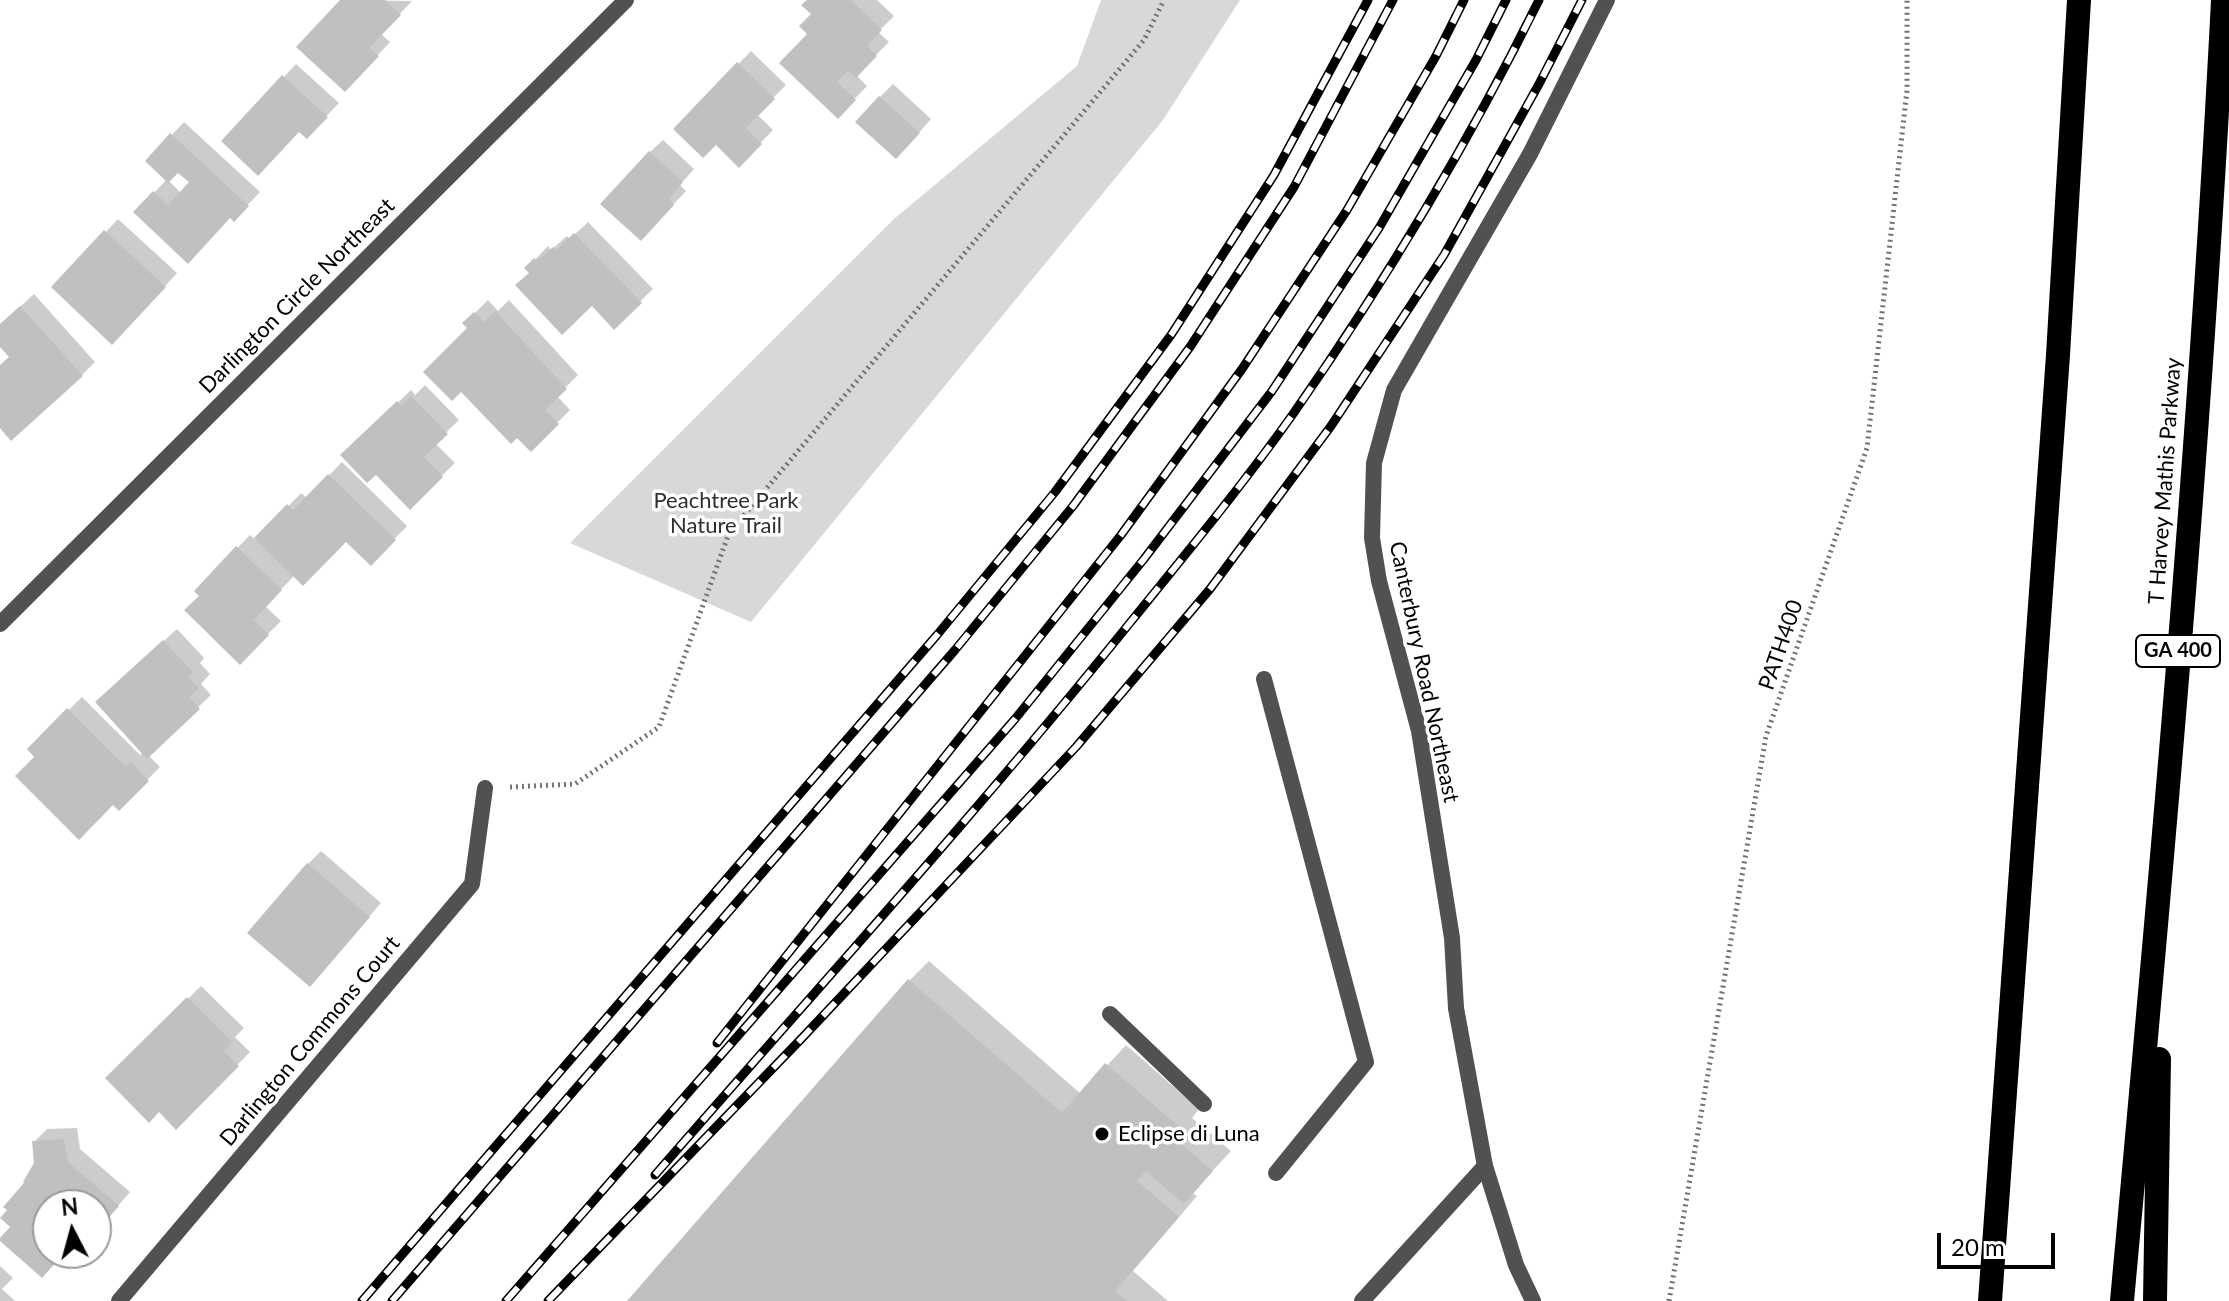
<!DOCTYPE html>
<style>
body{margin:0}
#map{position:relative;width:2229px;height:1301px;overflow:hidden;background:#fff;font-family:Lato,sans-serif}
canvas{display:block}
.north{position:absolute;left:32px;top:1189px;width:80px;height:80px;box-sizing:border-box;background:#fff;border:2px solid #999;border-radius:50%;rotate:354deg;font-size:22px;font-weight:700;line-height:32px;text-align:center;color:#000}
.north::after{content:'';display:block;margin:auto;width:28px;height:36px;background:#000;clip-path:polygon(50% 0,100% 100%,50% 72%,0 100%)}
.scale{position:absolute;left:1937px;top:1233px;width:118px;height:36px;box-sizing:border-box;border:4px solid #000;border-top:0;padding-left:10px;font-size:24px;line-height:28px;white-space:nowrap;color:#000;-webkit-text-stroke:6px #fff;paint-order:stroke}
</style>
<div id="map">
<canvas width="2229" height="1301"></canvas>
<div class="north">N</div>
<div class="scale">20 m</div>
</div>
<script>
const ctx = document.querySelector('canvas').getContext('2d');
ctx.lineJoin = 'round';
function fillPath(path, color) { ctx.fillStyle = color; ctx.fill(path, 'evenodd'); }
function trace(path, color, width, dash) { ctx.strokeStyle = color; ctx.lineWidth = width; ctx.lineCap = dash ? 'butt' : 'round'; ctx.setLineDash(dash || []); ctx.stroke(path); }
function drawText(font, color, halo, rows, align = 'center') {
  ctx.font = font + ' Lato,sans-serif'; ctx.lineWidth = 7; ctx.setLineDash([]); ctx.textBaseline = 'middle'; ctx.strokeStyle = halo; ctx.fillStyle = color; for (const [text, x, y, turn = 0] of rows) {
    ctx.save(); ctx.translate(x, y); ctx.rotate((+turn || 0) * Math.PI / 180); ctx.textAlign = isNaN(turn) ? turn : align; if (halo) ctx.strokeText(text, 0, 0); ctx.fillText(text, 0, 0); ctx.restore();
  }
}
fillPath(new Path2D(`
 M1101,0H1240L1163,120L751,622L570,543L894,219L1077,66Z`), '#d8d8d8');
fillPath(new Path2D(`
 M343,0L412,1L381,34L390,42L357,77Z
 M809,0H877L894,16L878,32L889,42L856,75L867,86L838,116L809,34L813,14Z
 M751,51L786,85L757,114L773,130L739,165L716,143L675,129Z
 M296,64L339,103L307,136L300,129L224,141Z
 M893,84L931,119L909,144L880,97Z
 M184,122L260,192L234,219L231,216L136,212L167,179L147,161ZM178,170L192,182L181,193L168,180Z
 M663,140L694,169L680,185L686,191L653,226L650,152Z
 M118,219L177,273L125,330L54,287Z
 M588,222L653,289L614,327L592,304L531,272L527,268L548,246L551,250L567,236L570,239Z
 M34,294L95,362L82,375L0,425V366L11,356L0,344V325Z
 M488,300L498,311L509,300L578,375L557,396L570,410L531,449L469,328L465,323Z
 M425,385L459,420L435,443L455,463L410,507L376,472L343,455L411,390L415,395Z
 M342,462L407,526L371,563L346,539L295,575L265,606L281,621L240,662L201,596L196,591L250,535L256,540L301,493L307,498Z
 M177,629L204,658L200,663L210,674L201,684L211,695L148,755L160,767L119,808L37,756L29,749L82,697L140,755L144,752L111,689Z
 M321,851L381,903L322,971L308,864Z
 M929,961L1081,1094L1126,1045L1199,1109L1192,1118L1231,1151L1192,1193L1197,1196L1133,1271L1168,1301H630L910,980Z
 M201,986L244,1028L235,1037L250,1052L176,1127L159,1110L108,1078Z
 M77,1128L80,1149L130,1192L96,1231V1205H48V1253H76L59,1258L42,1275L13,1226L27,1183L36,1164L34,1142L47,1129Z
 M0,1266L13,1278L2,1289L15,1301H0Z`), '#0003');
fillPath(new Path2D(`
 M340,0H385L401,15L369,48L379,56L345,92L296,47Z
 M807,0H851L882,30L867,46L877,56L856,78L848,70L837,82L856,100L838,119L779,63L807,34L799,26L811,14L801,5Z
 M737,62L775,99L746,128L762,144L739,168L716,145L703,158L673,129Z
 M282,75L328,117L307,139L299,132L258,176L221,141Z
 M879,96L920,133L896,159L855,122Z
 M170,133L249,206L234,222L230,218L188,264L133,212L153,191L168,205L189,182L178,173L168,183L145,161Z
 M649,151L683,182L669,199L674,205L641,241L600,204Z
 M104,230L166,287L112,345L51,287Z
 M574,233L642,303L614,330L592,306L562,335L515,285L529,273L524,268L534,258L537,261L553,247L556,250Z
 M20,306L83,376L11,441L0,428V365L9,357L0,347V324Z
 M495,311L567,389L545,410L559,424L531,452L517,438L511,444L461,392L452,401L423,372L467,328L462,323L474,312L484,322Z
 M411,396L448,434L424,457L443,477L410,510L376,475L367,483L340,455L397,401L401,406Z
 M328,474L396,540L371,566L346,542L303,586L254,538L287,504L293,510Z
 M236,546L282,590L254,620L269,635L240,665L184,610L199,596L194,591Z
 M163,640L193,672L188,677L199,688L189,697L200,709L147,759L95,702Z
 M67,708L126,767L131,762L149,781L119,811L113,805L79,840L15,776L34,757L27,749Z
 M307,863L370,917L310,987L247,933Z
 M908,979L1062,1113L1105,1063L1182,1129L1174,1138L1213,1171L1184,1204L1146,1171L1137,1181L1179,1217L1115,1291L1127,1301H627Z
 M187,997L232,1042L224,1051L239,1066L176,1130L159,1112L149,1123L105,1078Z
 M64,1139L68,1162L119,1206L96,1232V1205H48V1253H77L65,1267L58,1260L42,1278L0,1241V1238L10,1227L0,1218L7,1210L3,1207L24,1183L23,1182L34,1163L32,1141Z`), '#c0c0c0');
trace(new Path2D(`
 M510,787L575,784L659,727L729,533L1144,40L1164,0
 M1669,1301L1766,736L1867,448L1907,90V0`), '#737373', 5, [2, 4]);
trace(new Path2D(`
 M1264,679L1366,1062L1276,1173
 M1456,1008L1452,938L1419,731L1379,581L1372,538L1374,463L1394,390L1530,154L1607,0
 M1110,1014L1204,1104
 M1362,1301L1485,1166`), '#515151', 16);
trace(new Path2D(`
 M0,624L626,0
 M1456,1008L1485,1166L1516,1265L1533,1301
 M119,1301L472,884L485,788`), '#515151', 16);
trace(new Path2D(`
 M1990,1301L2058,355L2079,0
 M2122,1301C2162,868 2201,434 2223,0
 M2155,1301L2159,1059`), '#000', 24);
const rail = new Path2D(`
 M717,1043L1121,535L1242,369L1347,210L1436,56L1464,0
 M655,1175C814,992 977,813 1129,624C1185,555 1242,486 1293,414C1385,282 1468,144 1539,0
 M362,1301L937,635L1055,492L1171,335L1274,175L1368,0
 M392,1301L955,650L1073,506L1190,347L1294,187L1393,0
 M506,1301L1015,719L1144,559L1272,391L1379,228L1476,60L1506,0
 M548,1301L803,1037L1076,747L1210,589L1331,426L1444,255L1539,84L1582,0`);
trace(rail, '#000', 9);
trace(rail, '#fff', 6, [18]);
for (const [x, y, r, color] of [
 [1102,1134,8,"#000"]
]) { const dot = new Path2D(); dot.arc(x, y, r, 0, 2 * Math.PI); ctx.fillStyle = color; ctx.fill(dot); trace(dot, '#fff', 3); }
for (const [x, y, w] of [
 [2178,651,84]
]) { const box = new Path2D(); box.roundRect(x - w / 2, y - 16, w, 32, 6); ctx.fillStyle = '#fff'; ctx.fill(box); trace(box, '#000', 2); }
drawText('bold 20px', '#000', null, [
 ["GA 400",2178,651]
]);
drawText('22px', '#000', '#fff', [
 ["Darlington Circle Northeast",297,296,-45],
 ["T Harvey Mathis Parkway",2165,481,-86],
 ["PATH400",1781,645,-71],
 ["Canterbury Road Northeast",1424,672,78],
 ["Darlington Commons Court",310,1041,-50]
]);
drawText('22px', '#2f2f2f', '#fff', [
 ["Peachtree Park",726,501],
 ["Nature Trail",726,526]
]);
drawText('22px', '#000', '#fff', [
 ["Eclipse di Luna",1118,1134]
], 'left');
</script>
